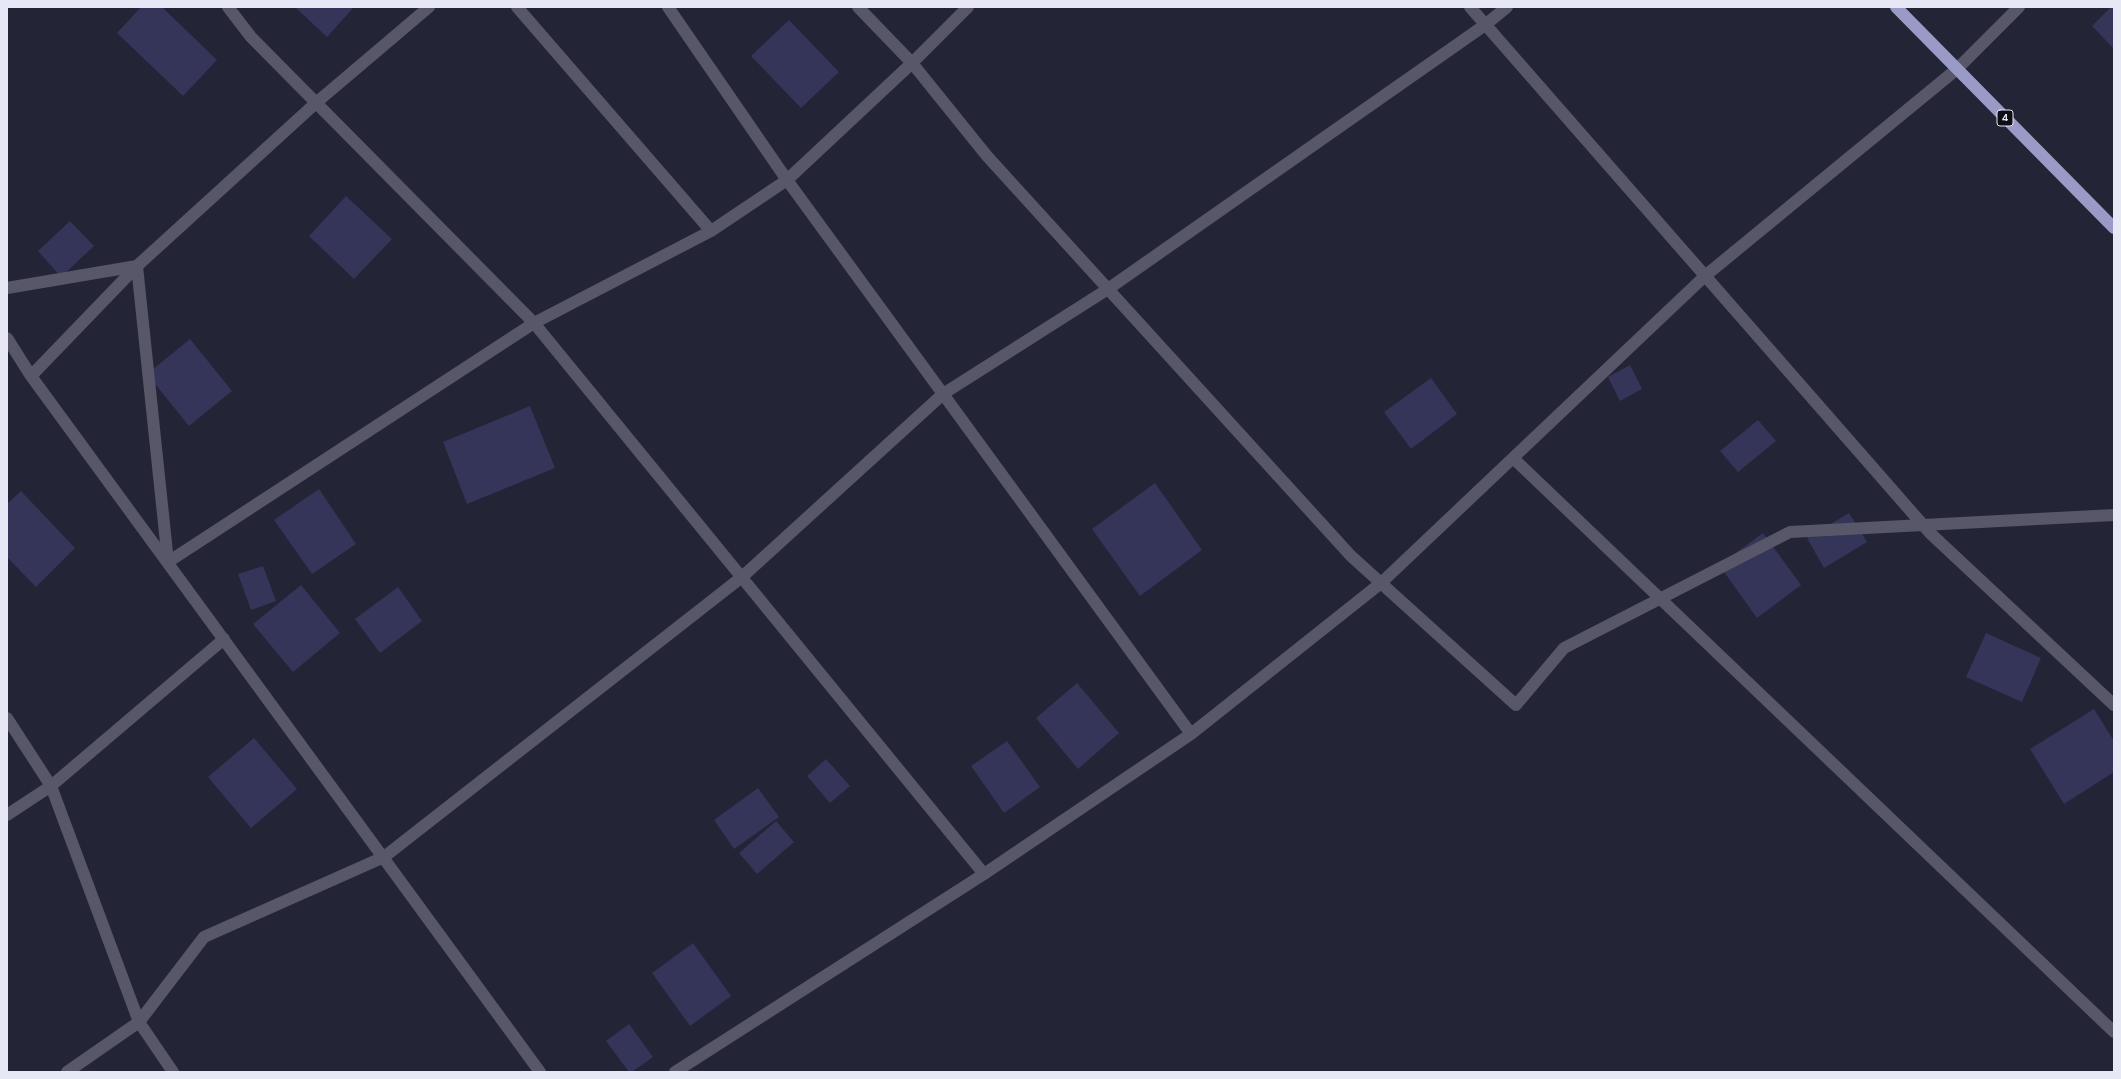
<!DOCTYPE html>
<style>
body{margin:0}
#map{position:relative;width:2121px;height:1079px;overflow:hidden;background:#242437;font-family:"DM Sans",sans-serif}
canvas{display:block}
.frame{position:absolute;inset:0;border:8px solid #e7e8f5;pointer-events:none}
</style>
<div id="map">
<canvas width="2121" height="1079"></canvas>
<div class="frame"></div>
</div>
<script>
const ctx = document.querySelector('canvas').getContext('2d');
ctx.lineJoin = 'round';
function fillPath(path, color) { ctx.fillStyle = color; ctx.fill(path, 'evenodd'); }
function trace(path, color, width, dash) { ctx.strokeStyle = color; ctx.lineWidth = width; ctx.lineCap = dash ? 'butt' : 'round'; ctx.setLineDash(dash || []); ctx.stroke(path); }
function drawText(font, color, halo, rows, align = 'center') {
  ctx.font = font + ' "DM Sans",sans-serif'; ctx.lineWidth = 3; ctx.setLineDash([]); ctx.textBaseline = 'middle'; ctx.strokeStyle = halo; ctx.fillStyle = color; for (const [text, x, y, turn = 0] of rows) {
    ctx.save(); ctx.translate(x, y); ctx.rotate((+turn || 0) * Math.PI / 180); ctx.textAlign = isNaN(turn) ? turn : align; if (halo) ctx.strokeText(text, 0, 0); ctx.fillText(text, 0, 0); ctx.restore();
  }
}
fillPath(new Path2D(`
 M141,7H162L217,60L183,96L117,33Z
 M295,7H354L327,37Z
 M2111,7H2114V49L2092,26Z
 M789,20L839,72L801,108L751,56Z
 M346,196L392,239L354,279L309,236Z
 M70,221L94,246L61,277L38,251Z
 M190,339L232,391L189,426L147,374Z
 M1630,365L1642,389L1620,401L1608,377Z
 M1431,378L1457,414L1411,449L1384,412Z
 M530,406L555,468L467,504L443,442Z
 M1758,420L1776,441L1738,472L1720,451Z
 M1155,483L1202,550L1140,596L1092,529Z
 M319,489L356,544L312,574L274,520Z
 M21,491L75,548L36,587L7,557V504Z
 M1849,513L1867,542L1824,568L1807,538Z
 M1763,533L1801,585L1757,618L1719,565Z
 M263,566L276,601L251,610L238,574Z
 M301,585L340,633L293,672L253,624Z
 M398,587L422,621L380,653L355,619Z
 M1986,633L2041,658L2022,702L1966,677Z
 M1077,683L1119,733L1078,769L1036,718Z
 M2094,709L2114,741V772L2064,804L2030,749Z
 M254,738L297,789L251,828L208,777Z
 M1007,741L1040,787L1004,813L971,766Z
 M826,759L850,786L830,803L807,776Z
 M758,788L779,817L734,849L714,820Z
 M776,821L794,842L757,874L739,853Z
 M693,943L731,996L690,1026L652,973Z
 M629,1024L653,1057L632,1072H629L606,1041Z`), '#353459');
trace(new Path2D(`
 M228,7L251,37L534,323L984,874
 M517,7L711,231
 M668,7L787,180L1191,734
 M858,7L912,63L987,156L1351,556L1516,705L1564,648L1790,532L2114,515
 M1470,7L1930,533L2114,705
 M7,288L137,266L168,562L534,323L711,231L787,180L912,63L968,7
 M7,338L31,376L540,1072
 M31,376L137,266L317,102L429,7
 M1513,458L2114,1032
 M7,718L51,786L139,1022L173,1072
 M7,815L51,786L224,639
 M67,1072L139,1022L204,937L384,857L742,577L943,394L1108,289L1485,25L1507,7
 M675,1072L984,874L1191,734L1381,583L1705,276L1957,69L2019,7`), '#575769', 12);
trace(new Path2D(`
 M1896,7L2114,228`), '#9a9ac6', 12);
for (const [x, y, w] of [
 [2005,118,16]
]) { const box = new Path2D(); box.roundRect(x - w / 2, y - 8, w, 16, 3); ctx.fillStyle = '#0e0e16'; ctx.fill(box); trace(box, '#e7e8f5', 1); }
drawText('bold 10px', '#e7e8f5', null, [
 ["4",2005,118]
]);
</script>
